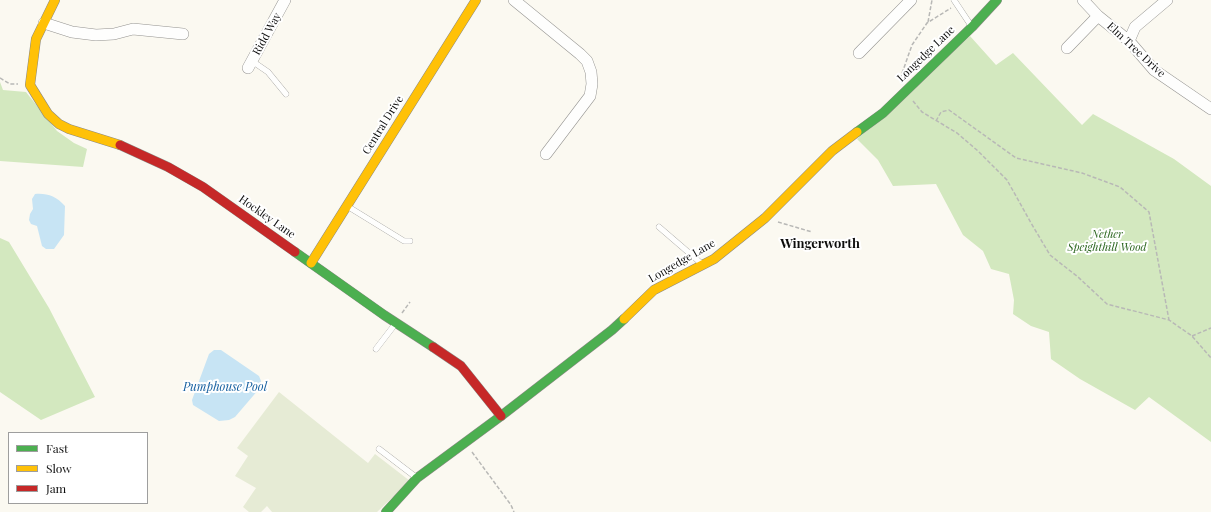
<!DOCTYPE html>
<style>
body{margin:0}
#map{position:relative;width:1211px;height:512px;overflow:hidden;background:#fbf9f1;font-family:"Playfair Display",serif}
canvas{display:block}
.legend{position:absolute;left:8px;top:432px;width:140px;height:72px;box-sizing:border-box;background:#fff;border:1px solid #9e9e9e;margin:0;padding:5px 7px;list-style:none;font-size:12px;color:#0d0d0d}
.legend li{display:flex;align-items:center;gap:8px;height:20px}
.legend b{width:20px;border:1px solid #9e9e9e}
</style>
<div id="map">
<canvas width="1211" height="512"></canvas>
<ul class="legend">
<li><b style="height:5px;background:#4caf50"></b>Fast</li>
<li><b style="height:5px;background:#ffc107"></b>Slow</li>
<li><b style="height:5px;background:#c62828"></b>Jam</li>
</ul>
</div>
<script>
const ctx = document.querySelector('canvas').getContext('2d');
ctx.lineJoin = 'round';
function fillPath(path, color) { ctx.fillStyle = color; ctx.fill(path, 'evenodd'); }
function trace(path, color, width, dash) { ctx.strokeStyle = color; ctx.lineWidth = width; ctx.lineCap = dash ? 'butt' : 'round'; ctx.setLineDash(dash || []); ctx.stroke(path); }
function drawText(font, color, halo, rows, align = 'center') {
  ctx.font = font + ' "Playfair Display",serif'; ctx.lineWidth = 4; ctx.setLineDash([]); ctx.textBaseline = 'middle'; ctx.strokeStyle = halo; ctx.fillStyle = color; for (const [text, x, y, turn = 0] of rows) {
    ctx.save(); ctx.translate(x, y); ctx.rotate((+turn || 0) * Math.PI / 180); ctx.textAlign = isNaN(turn) ? turn : align; if (halo) ctx.strokeText(text, 0, 0); ctx.fillText(text, 0, 0); ctx.restore();
  }
}
fillPath(new Path2D(`
 M970,36L996,65L1013,53L1082,125L1093,114L1174,159L1211,186V442L1149,397L1135,410L1080,379L1051,359L1049,332L1031,326L1013,314L1014,300L1009,274L991,269L983,251L963,235L936,184L893,186L878,160L857,139Z
 M0,82L3,90L26,92L57,131L74,143L87,149L83,167L0,161Z
 M0,238L9,242L49,308L95,397L41,420L0,392Z`), '#d3e8bf');
fillPath(new Path2D(`
 M279,392L368,463L375,454L410,481L377,512H272L267,506L261,512H249L243,507L256,488L235,476L248,456L237,448Z`), '#e6ebd5');
fillPath(new Path2D(`
 M35,194C47,193 56,196 65,206L64,235L54,249H46L42,246L37,226L31,224L29,220L30,214L33,209L32,199Z
 M214,350H221L259,376L261,381L259,389L235,417L229,420L219,421L193,405L192,400L209,354Z`), '#c7e4f4');
const lane = new Path2D(`
 M954,0L972,27
 M252,61L268,72L286,94
 M347,206L404,241H410
 M659,227L702,264
 M376,349L396,323
 M379,449L417,478`);
const street = new Path2D(`
 M514,0L580,54L587,61L591,72L592,84L590,96L546,154
 M1083,0L1098,16L1129,41L1154,70L1211,109
 M44,23L72,32L96,35L114,34L133,29L183,34
 M1129,41L1135,27L1167,0
 M1067,48L1098,16
 M859,53L911,0
 M248,68L285,0`);
const fast = new Path2D(`
 M857,132L883,113L972,27L997,0
 M295,252L384,315L433,347
 M386,512L417,478L501,416L612,330L624,319`);
const slow = new Path2D(`
 M55,0L36,39L30,85L48,114L59,124L69,129L120,145
 M311,263L476,0
 M624,319L654,290L714,259L765,218L832,151L857,132`);
const jam = new Path2D(`
 M120,145L168,167L203,187L295,252
 M433,347L461,366L501,416`);
trace(lane, '#949390', 6);
trace(street, '#949390', 12);
trace(fast, '#8b8a86', 10);
trace(slow, '#8b8a86', 10);
trace(jam, '#8b8a86', 10);
trace(new Path2D(`
 M928,22L932,0
 M0,78L10,84H18
 M900,79L912,45L927,23L951,8
 M913,101L922,112L957,133L978,151L1007,180L1031,223L1050,255L1078,277L1107,304L1169,320L1192,336L1211,358
 M936,121L941,112L949,110L1016,158L1082,173L1120,187L1149,212L1169,320
 M778,222L812,232
 M402,313L410,302
 M1192,336L1211,328
 M472,452L511,505L514,512`), '#b8b8b6', 1.5, [4, 2]);
trace(lane, '#fefefd', 5.5);
trace(street, '#fefefd', 11);
trace(fast, '#4caf50', 9);
trace(slow, '#ffc107', 9);
trace(jam, '#c62828', 9);
drawText('11px', '#0d0d0d', '#fff', [
 ["Ridd Way",267,34,-61],
 ["Elm Tree Drive",1136,50,43],
 ["Longedge Lane",926,54,-44],
 ["Central Drive",383,125,-58],
 ["Hockley Lane",267,217,35],
 ["Longedge Lane",682,261,-30]
]);
drawText('italic 11px', '#2a651d', '#fff', [
 ["Nether",1107,235],
 ["Speighthill Wood",1107,248]
]);
drawText('italic 12px', '#155f9f', '#fff', [
 ["Pumphouse Pool",225,387]
]);
drawText('bold 13px', '#0d0d0d', '#fff', [
 ["Wingerworth",820,244]
]);
</script>
